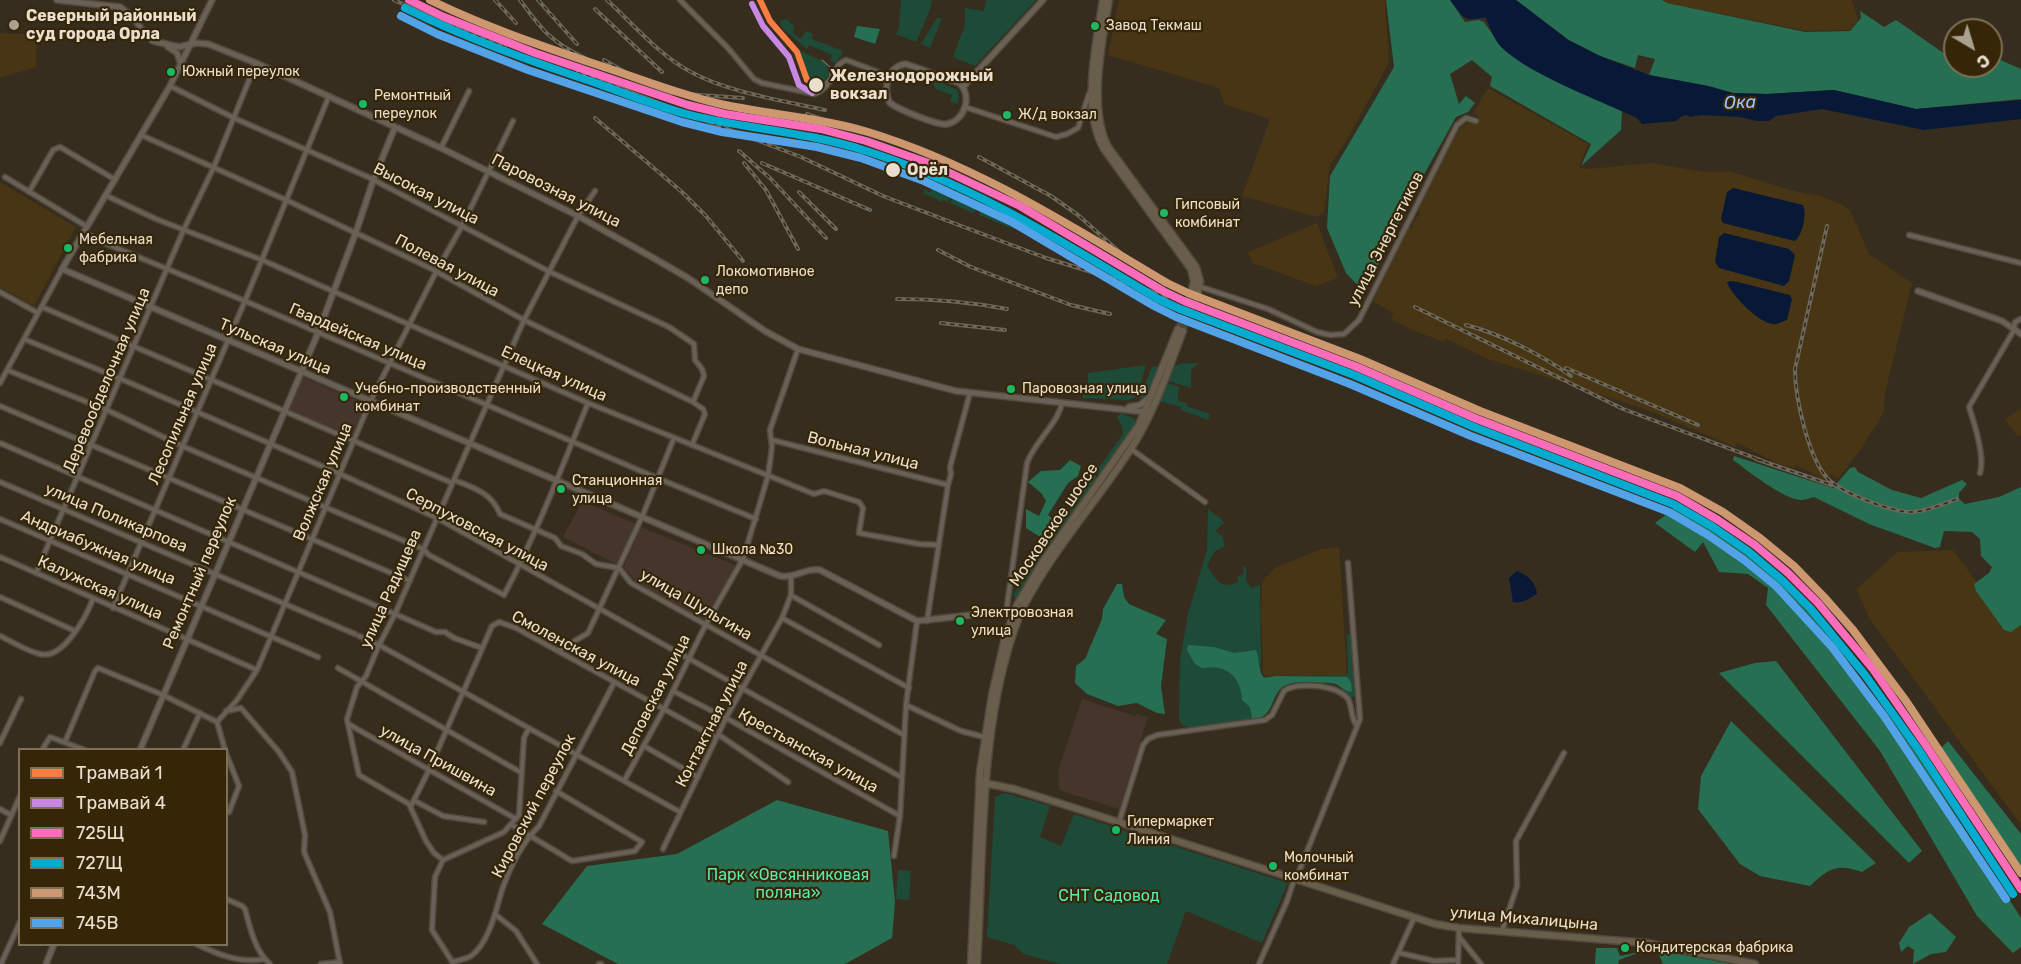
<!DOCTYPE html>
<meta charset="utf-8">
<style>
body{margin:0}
#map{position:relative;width:2021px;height:964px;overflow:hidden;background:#362d1e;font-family:Rubik,sans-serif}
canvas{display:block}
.legend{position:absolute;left:18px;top:748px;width:210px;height:198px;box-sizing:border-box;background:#352608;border:2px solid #7d7058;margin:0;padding:8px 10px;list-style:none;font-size:18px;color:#eadfcf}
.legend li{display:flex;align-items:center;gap:12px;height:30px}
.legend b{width:30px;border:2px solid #7d7058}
.north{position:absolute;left:1943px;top:18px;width:60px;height:60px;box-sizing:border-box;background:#352608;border:2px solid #7d7058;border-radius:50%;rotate:142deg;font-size:16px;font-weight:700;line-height:24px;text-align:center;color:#eadfcf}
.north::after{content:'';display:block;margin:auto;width:21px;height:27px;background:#aba191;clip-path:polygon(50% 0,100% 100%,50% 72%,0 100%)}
</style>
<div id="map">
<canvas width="2021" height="964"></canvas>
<ul class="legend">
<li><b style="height:8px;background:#f77d43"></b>Трамвай 1</li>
<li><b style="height:8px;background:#c787e3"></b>Трамвай 4</li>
<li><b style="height:8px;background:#fb6dba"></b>725Щ</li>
<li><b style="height:8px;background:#06acd0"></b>727Щ</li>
<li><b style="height:8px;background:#cd976f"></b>743М</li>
<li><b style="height:8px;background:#53a3e8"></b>745В</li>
</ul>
<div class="north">С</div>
</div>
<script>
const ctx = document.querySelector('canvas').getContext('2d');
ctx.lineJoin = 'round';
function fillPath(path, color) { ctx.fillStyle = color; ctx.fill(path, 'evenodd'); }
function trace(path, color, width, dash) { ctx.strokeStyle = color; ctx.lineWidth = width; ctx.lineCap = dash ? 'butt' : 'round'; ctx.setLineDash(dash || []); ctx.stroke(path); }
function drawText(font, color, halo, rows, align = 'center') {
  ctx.font = font + ' Rubik,sans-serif'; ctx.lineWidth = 4.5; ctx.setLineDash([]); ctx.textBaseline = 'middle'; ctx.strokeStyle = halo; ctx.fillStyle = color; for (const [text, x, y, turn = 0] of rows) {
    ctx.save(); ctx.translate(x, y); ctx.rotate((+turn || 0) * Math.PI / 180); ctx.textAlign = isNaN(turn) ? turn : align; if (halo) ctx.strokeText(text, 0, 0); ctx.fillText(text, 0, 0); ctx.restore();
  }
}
fillPath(new Path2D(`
 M1082,699L1135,716L1137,714L1148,717L1119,809L1059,790L1058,771Z`), '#46352a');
fillPath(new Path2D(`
 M1119,0H1385L1389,63L1345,143L1330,165L1324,212L1317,217L1242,196L1270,119L1224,104L1219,88L1108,55Z
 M1663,0H1852L1858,20L1850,30L1806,31L1667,3Z
 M0,33L36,35V67L0,78Z
 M1488,88L1588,144L1579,167L1588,169L1651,163L1704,172H1732L1794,191L1820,196L1841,204L1850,210L1869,254L1912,283L1884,397V412L1861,449L1838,479L1831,474L1825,480L1796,465L1794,468L1779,464L1737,443L1735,447L1650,411L1595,393L1594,396L1572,385L1488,359L1446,339L1444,342L1412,330L1391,319L1394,314L1373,301L1409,227L1412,229L1414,226L1412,224L1420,213L1418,210L1459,129L1468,122L1475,123L1479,117L1474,112Z
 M0,182L76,227L34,306L0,287Z
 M1317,223L1338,278L1316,286L1252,263L1248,252Z
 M2021,408V435L2018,437L2005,420Z
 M1339,547L1347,675L1265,676L1263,673L1261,610L1262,582L1275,568L1321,549Z
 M1953,550L2010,627L2021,620V825L1869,618L1856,589L1898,552Z`), '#473513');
fillPath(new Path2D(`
 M302,377L365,404L352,436L288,409Z
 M582,501L636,524L618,565L563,537Z
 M641,527L735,565L706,623L636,582L624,567Z`), '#45352a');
fillPath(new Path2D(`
 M901,0H932L931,7L916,42L896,34L899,28Z
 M986,0H1036L975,66L953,57L965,25V8L984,11Z
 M937,18H942L930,48L921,44Z
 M786,19L794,26L793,33L801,39L806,31L813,34L812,39L843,51L841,57H839L836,63L830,60L832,55L809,45L807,49L783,29L780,21Z
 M801,51L826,63L829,74L825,81L817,84L810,81L799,55Z
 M908,70L928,77L927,81L922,83L905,77L903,82H896L899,74Z
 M935,80L957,90L959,96L957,104L950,101L952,95L936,89L933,84Z
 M929,179L954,189L948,202L943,200L942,202L923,193L925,189L930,193L932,188L928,186Z
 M957,190L1005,215L1002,221L1015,226L1014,229L979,215L981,211L976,209L973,213L950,203Z
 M1198,363L1191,370V388L1166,380C1174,361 1178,364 1198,363Z
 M1146,365L1137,396L1129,400L1082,398L1088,383V373Z
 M1158,366L1160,369C1156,380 1153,397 1139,399L1152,367Z
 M1165,383L1179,387L1178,401L1187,403L1186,406L1210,414L1208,420L1181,410V407L1159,401Z
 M1121,413L1135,419L1136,425L1101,476L1096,472L1123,434L1122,426L1117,417Z
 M1094,475L1099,478L1016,599L1013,595Z
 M1208,509L1220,518L1224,523L1215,531L1222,536L1225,546L1215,551L1207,566C1217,581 1221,591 1239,581L1237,577L1244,573L1243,567L1246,566V580L1251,588L1260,585L1261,673L1263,677L1348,675L1347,635L1350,634L1355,697H1350L1338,685C1325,682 1287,679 1278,690C1270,700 1272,711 1261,718L1192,727C1185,727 1182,726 1179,719L1180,660L1188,614L1207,550Z
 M1005,793L1050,806L1040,837L1061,846L1074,814L1288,883L1262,943L1186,911L1167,964H1060L1024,954L1014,945L987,937L995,797Z
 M898,870L911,871L909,900L896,899Z`), '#1d4b37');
fillPath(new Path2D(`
 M1386,0H1450L1465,22L1479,20L1484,22L1500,45L1512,55L1545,75L1622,110L1621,130L1581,166L1591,144L1490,86L1492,77L1472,60L1450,74L1459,104L1466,96L1475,103L1468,112L1456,117L1422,178L1364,292L1346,273L1327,228L1330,176L1394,67Z
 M1516,0H1662L1667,3L1805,32L1850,31L1861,18L1860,11L1884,27L1896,20L1955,61V66H1962L1969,70L1973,66H1991V56L2021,69V99L1916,109L1834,90L1767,94L1733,93L1708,86L1649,75L1655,59L1638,55L1635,68L1600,56L1569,40Z
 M857,26L880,29L875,44L854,37Z
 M1734,456L1833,488L1850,468L1855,467L1858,472L1892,490L1921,498L1962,480L1967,484L1959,493V499L1965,504L1999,497L2021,487V625L2011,632L2004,630L1976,591L1974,584L1989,573L1992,567L1981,556L1980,539L1972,532L1944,531L1940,547L1935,548L1869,524L1814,497C1810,498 1805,500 1800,500C1780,497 1750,472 1733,460Z
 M1070,460L1081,466L1078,476L1068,483L1048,515L1056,522L1045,540L1026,528V509L1039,516L1046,501L1042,494L1028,482L1041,471L1060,470Z
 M1676,507L1745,551L1794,592L1911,745L2021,918V947L2013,953L1977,916L1880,751L1766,605L1768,588L1748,574L1719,572L1703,542L1695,552L1655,523Z
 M1117,584H1122L1124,597L1129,604L1166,620L1156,634L1167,639L1161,686L1165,714L1157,713L1137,703L1118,706L1087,694L1075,683L1076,666L1085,659L1102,619L1103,609Z
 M1188,645L1214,647L1234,653L1256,650C1260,659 1257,670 1264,678L1276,676L1347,677L1351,682L1352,691L1349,692C1343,690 1340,685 1333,683C1319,683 1298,679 1286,685C1269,693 1275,721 1252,718L1250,707L1242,700C1241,676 1226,664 1202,668L1195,664L1187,650Z
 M1776,661L1922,851L1909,863L1719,673L1755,663Z
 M1731,721L1876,863L1862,872C1838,863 1828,868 1810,886L1760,876L1740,864L1698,809L1701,776Z
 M1948,741L2021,834V871L1941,748Z
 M777,800L888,831L895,902L892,938L845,964H618L542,924L587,866L677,854Z
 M1930,913L1956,937L1946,952L1931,954L1913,964L1914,950L1908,946L1901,952L1899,943L1909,927Z
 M1596,948H1617L1620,956L1639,952L1644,953L1635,954L1619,960L1618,964H1595Z
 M1657,950L1731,964H1663Z`), '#266f52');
fillPath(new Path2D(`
 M1450,0H1516L1568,40L1600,56L1649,75L1708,86L1733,93L1767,94L1834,90L1916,109L2021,100V119L1924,130L1822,109L1776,116L1769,121H1757L1740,117L1701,115L1690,117L1687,115L1682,116L1676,121L1642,124L1637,118C1599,100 1530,75 1501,47C1494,39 1490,28 1486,18C1480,17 1478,19 1472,19C1462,20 1456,7 1450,0Z
 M1733,188L1803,205C1807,214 1803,234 1795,241L1723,223L1721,219L1727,192Z
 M1724,233L1789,249L1795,255L1789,281L1784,286L1719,268L1715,262L1719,237Z
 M1733,281L1790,295L1792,299L1787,320C1783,321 1777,325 1773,324C1759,323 1730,294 1727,282Z
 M1517,571C1527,575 1536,582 1537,594C1530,598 1522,604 1513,602L1509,578Z`), '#071936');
trace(new Path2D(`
 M1178,329L1191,294
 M1183,331L1197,297`), '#514839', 6, [6, 3]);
const street = new Path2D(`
 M680,0L728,48L754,79L762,83L815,94C836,85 831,65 846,60L889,76
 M170,86L234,118L368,177L550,272L669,327L694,344L695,360L702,369L704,376L693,402
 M965,107L1056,137L1067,134L1078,128L1089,94
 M141,135L286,200L430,268L524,320L693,402L703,409L705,414L692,445
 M441,148L469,91
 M5,177L86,226
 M29,192L53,150L60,147L114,179
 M105,195L156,219L262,260L588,403L814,494L824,491L859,502L863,508L859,533L919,544L939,545
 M84,232L102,242L245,301L657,478L756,519
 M1909,235L2021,263
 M1198,286L1268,309L1317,332L1330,335L1344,334L1359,320L1457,125L1466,118L1476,121
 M0,292L38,313
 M42,307L452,483
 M24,339L121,379L340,474L437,518L901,777
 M7,370L107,410L182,446L423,549L429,555L504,595C537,533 562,467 588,403
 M0,383L62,269
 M0,406L410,581
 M772,440L948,485
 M0,443L395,614L436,632H445L454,638L482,648
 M1131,449L1205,502
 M1980,473C1985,458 1974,422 1969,407L2014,330L2015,322L2021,319
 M454,480C474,488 492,493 500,514L555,538L561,546L582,554L596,564L619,568L631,583L904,735
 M0,482L355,634
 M0,519L318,657
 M0,557L257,670
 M36,573L184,229L213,169L256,63
 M0,597L75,631
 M794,597L879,645
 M113,608L245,301L329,96
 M1006,613L1027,463C1035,441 1057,425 1062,403
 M782,618L909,688
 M927,621L948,485L951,474L950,467L970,393
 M0,636C13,642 26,651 40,654C63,660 86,617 93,599
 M359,636L379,645L680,812
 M558,651L588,633L642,517L674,438
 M338,668L522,773
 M673,691L726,718L900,816
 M906,705L961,731L984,737
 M226,711L241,708L279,752L292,772L305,835L304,852L330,912L340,964
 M217,722L237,700L257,670L370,402L436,272L462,226L513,121
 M217,722L225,750
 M350,725L516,819
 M719,735L788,782
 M65,742L95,671L98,668L163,695L217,722
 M0,743L21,699
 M644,746L698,777
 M42,750L50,737L85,750
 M183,750L200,713
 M226,753L239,786L229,812L226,811
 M624,781L664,709L706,624L743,559L768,476L772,447L770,430L798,349
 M415,801L443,816L484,822
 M411,806L429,770L492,626L499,622L516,628L713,736
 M0,809L11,815
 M1119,822L1143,745L1148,739L1157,735L1265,720L1272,715L1284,691C1297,681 1338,685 1348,699C1353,707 1350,718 1357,726
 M512,825L572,861L635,851L642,842L556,791
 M0,841L20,796
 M663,849L726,718L782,618L791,595V577
 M894,856L900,816L906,705L917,621
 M443,860L434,853L426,841L409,804L359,775L347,719L357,687L366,676L379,645L395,614L524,320L578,216L595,191
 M1296,879L1360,719L1348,563
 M226,899L242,906L245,909C250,928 255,951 270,964
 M496,915L516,931L537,964
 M1502,931L1517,886L1516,841L1564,753
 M1460,938L1481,964
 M196,944C217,954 241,964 264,959
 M1400,953L1434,961L1457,960
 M453,962C459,960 466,959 471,956C489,943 496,910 502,890C510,867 522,843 539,826L614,683
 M453,963L432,930L435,877L443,860L504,832L519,815L524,738L529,728
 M1,964L20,922
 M321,964L340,962
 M599,964H601
 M1259,964L1287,901L1294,880
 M1393,964L1414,918
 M1458,964L1459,928`);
const secondary = new Path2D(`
 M57,0L120,7L133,17L145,34L153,41L179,47L196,43L208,44L256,63L441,148L578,216L650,256L688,278L765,331L798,349L956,391L1146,412
 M212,0L170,86L62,269L780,576C795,579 806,567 820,570L917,621L999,612L1017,616
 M168,47L177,53L181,64
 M906,64L959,83C973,95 965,121 947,124C938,126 898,109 890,103C882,90 888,65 906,64Z
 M963,87L1043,0
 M1918,291L2002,321L2021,334
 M1129,407L1140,405L1150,397
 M140,750L318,333L356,232L373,181L395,127
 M46,964L54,944`);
const primary = new Path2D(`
 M1103,0C1096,44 1081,109 1104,149L1191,269L1194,281L1191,294
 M1109,0C1102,41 1088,109 1108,147L1196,267L1200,281L1197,297
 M979,782L1014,789L1056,802L1435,924L1459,928L1647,943L1755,964
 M971,964L980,772L992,695L1005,638L1017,605L1042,563L1139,425L1178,329
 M977,964C984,852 978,723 1019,617C1023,605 1031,593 1038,581C1066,534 1103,493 1132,447C1155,411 1168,370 1183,331`);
trace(street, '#52493d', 7);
trace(secondary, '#52493d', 8);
trace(primary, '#52493d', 9);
trace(street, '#696156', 4);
trace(secondary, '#696156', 5);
trace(primary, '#695d4c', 6);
trace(new Path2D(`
 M816,85L824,84L830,77V67L822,60`), '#6d685e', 1.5);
const rail = new Path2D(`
 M394,0L442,22L505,47
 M495,0L516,23
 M520,0C541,29 552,43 585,58
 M538,0L577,44
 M607,0C633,24 659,55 691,72C727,92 784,101 825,110
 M595,9L662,72
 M604,60L625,72
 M578,72L801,157L883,196L956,224L1046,258L1137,286L1166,297
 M615,72L671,93L743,98
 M807,114L841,126
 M595,118L682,192L706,216L743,261
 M739,151L770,178L826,238
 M979,157L1051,196L1078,215L1123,255
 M744,163L766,190L798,249
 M762,163L870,210
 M799,192L836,229
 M1827,226L1795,369C1795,397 1808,458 1828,479C1842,493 1893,513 1913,512C1928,511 1943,504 1957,499
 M938,250L971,267L1071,305L1110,314
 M897,299C934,299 970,302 1007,309
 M1415,307L1623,409L1763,461
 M941,323L1005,330
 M1466,325C1501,334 1542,355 1571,376
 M1566,368L1698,425
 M1756,459L1832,485`);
trace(rail, '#6d685e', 4);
trace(rail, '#352608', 1.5, [4.5]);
trace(new Path2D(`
 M409,0L444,17L535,53L688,105L725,114L821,129L866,141L931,164L1020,206L1163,291L1184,301L1357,367L1477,419L1677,496L1718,520L1755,545L1788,573L1818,603L1873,669L1925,744L2021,889`), '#fb6dba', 8);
trace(new Path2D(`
 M405,8C468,39 533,62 599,84C629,95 659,107 690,115C747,129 807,132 863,150C970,183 1063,242 1158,299L1180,309L1354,375L1474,427L1673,504L1713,527L1749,552L1782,580L1811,609L1865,675L1918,749L2013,894`), '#06acd0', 8);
trace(new Path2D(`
 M430,0C485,27 545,47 604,67C644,80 683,96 725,105C773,115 821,118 868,132C976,165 1071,226 1167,283L1188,293L1360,359L1480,411L1680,488L1723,512L1760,538L1794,566L1824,597L1853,630L1906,701L2021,873`), '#cd976f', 8);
trace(new Path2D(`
 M401,16L437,34L528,70L682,122L722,132L817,147L861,158L924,181L1012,222L1154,306L1176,317L1350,384L1471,436L1669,512L1708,535L1744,560L1776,586L1832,647L1884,716L2006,899`), '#53a3e8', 8);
trace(new Path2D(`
 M760,0L770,21L797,52L807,80L816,85`), '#f77d43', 6);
trace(new Path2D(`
 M752,4L763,26L789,57L799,85L812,93`), '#c787e3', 6);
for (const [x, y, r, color] of [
 [14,25,6,"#aba191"],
 [1095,26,5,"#1ab867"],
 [171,72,5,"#1ab867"],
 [816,85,8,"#eadfcf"],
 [363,104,5,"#1ab867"],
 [1007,115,5,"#1ab867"],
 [893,170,8,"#eadfcf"],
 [1164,213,5,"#1ab867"],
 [68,248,5,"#1ab867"],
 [705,280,5,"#1ab867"],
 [1011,389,5,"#1ab867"],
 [344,397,5,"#1ab867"],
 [561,489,5,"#1ab867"],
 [701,550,5,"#1ab867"],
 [960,621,5,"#1ab867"],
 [1116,830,5,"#1ab867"],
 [1273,866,5,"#1ab867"],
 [1625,948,5,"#1ab867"]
]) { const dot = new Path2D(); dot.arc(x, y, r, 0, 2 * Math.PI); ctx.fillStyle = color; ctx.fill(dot); trace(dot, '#352608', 2); }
drawText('14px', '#eadfcf', '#352608', [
 ["Завод Текмаш",1106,26],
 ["Южный переулок",182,72],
 ["Ремонтный",374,96],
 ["переулок",374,114],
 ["Ж/д вокзал",1018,115],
 ["Гипсовый",1175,205],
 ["комбинат",1175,223],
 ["Мебельная",79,240],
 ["фабрика",79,258],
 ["Локомотивное",716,272],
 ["депо",716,290],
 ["Учебно-производственный",355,389],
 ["комбинат",355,407],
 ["Паровозная улица",1022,389],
 ["Станционная",572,481],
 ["улица",572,499],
 ["Школа №30",712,550],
 ["Электровозная",971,613],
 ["улица",971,631],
 ["Гипермаркет",1127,822],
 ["Линия",1127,840],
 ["Молочный",1284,858],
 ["комбинат",1284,876],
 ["Кондитерская фабрика",1636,948]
], 'left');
drawText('bold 16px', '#eadfcf', '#352608', [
 ["Северный районный",26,16],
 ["суд города Орла",26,34]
], 'left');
drawText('bold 16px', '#eadfcf', '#352608', [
 ["Железнодорожный",830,76],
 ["вокзал",830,94],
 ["Орёл",907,170]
], 'left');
drawText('16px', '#eadfcf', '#352608', [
 ["Паровозная улица",556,191,27],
 ["Высокая улица",426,194,27],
 ["улица Энергетиков",1386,239,-63],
 ["Полевая улица",447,266,28],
 ["Гвардейская улица",358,337,23],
 ["Тульская улица",275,347,23],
 ["Елецкая улица",554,374,24],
 ["Деревообделочная улица",107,380,-67],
 ["Лесопильная улица",183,414,-67],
 ["Вольная улица",863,451,14],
 ["Волжская улица",323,482,-67],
 ["улица Поликарпова",116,518,23],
 ["Московское шоссе",1054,525,-56],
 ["Серпуховская улица",477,530,28],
 ["Андриабужная улица",98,548,23],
 ["Ремонтный переулок",200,573,-67],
 ["Калужская улица",100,588,24],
 ["улица Радищева",391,589,-66],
 ["улица Шульгина",696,605,30],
 ["Смоленская улица",576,649,28],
 ["Деповская улица",656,695,-63],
 ["Контактная улица",712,724,-63],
 ["Крестьянская улица",808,751,29],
 ["улица Пришвина",438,761,29],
 ["Кировский переулок",534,806,-62],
 ["улица Михалицына",1524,919,5]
]);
drawText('16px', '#59ebb3', '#352608', [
 ["Парк «Овсянниковая",788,875],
 ["поляна»",788,893],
 ["СНТ Садовод",1109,896]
]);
drawText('italic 18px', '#9dc4fc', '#352608', [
 ["Ока",1740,103,-2]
]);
</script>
